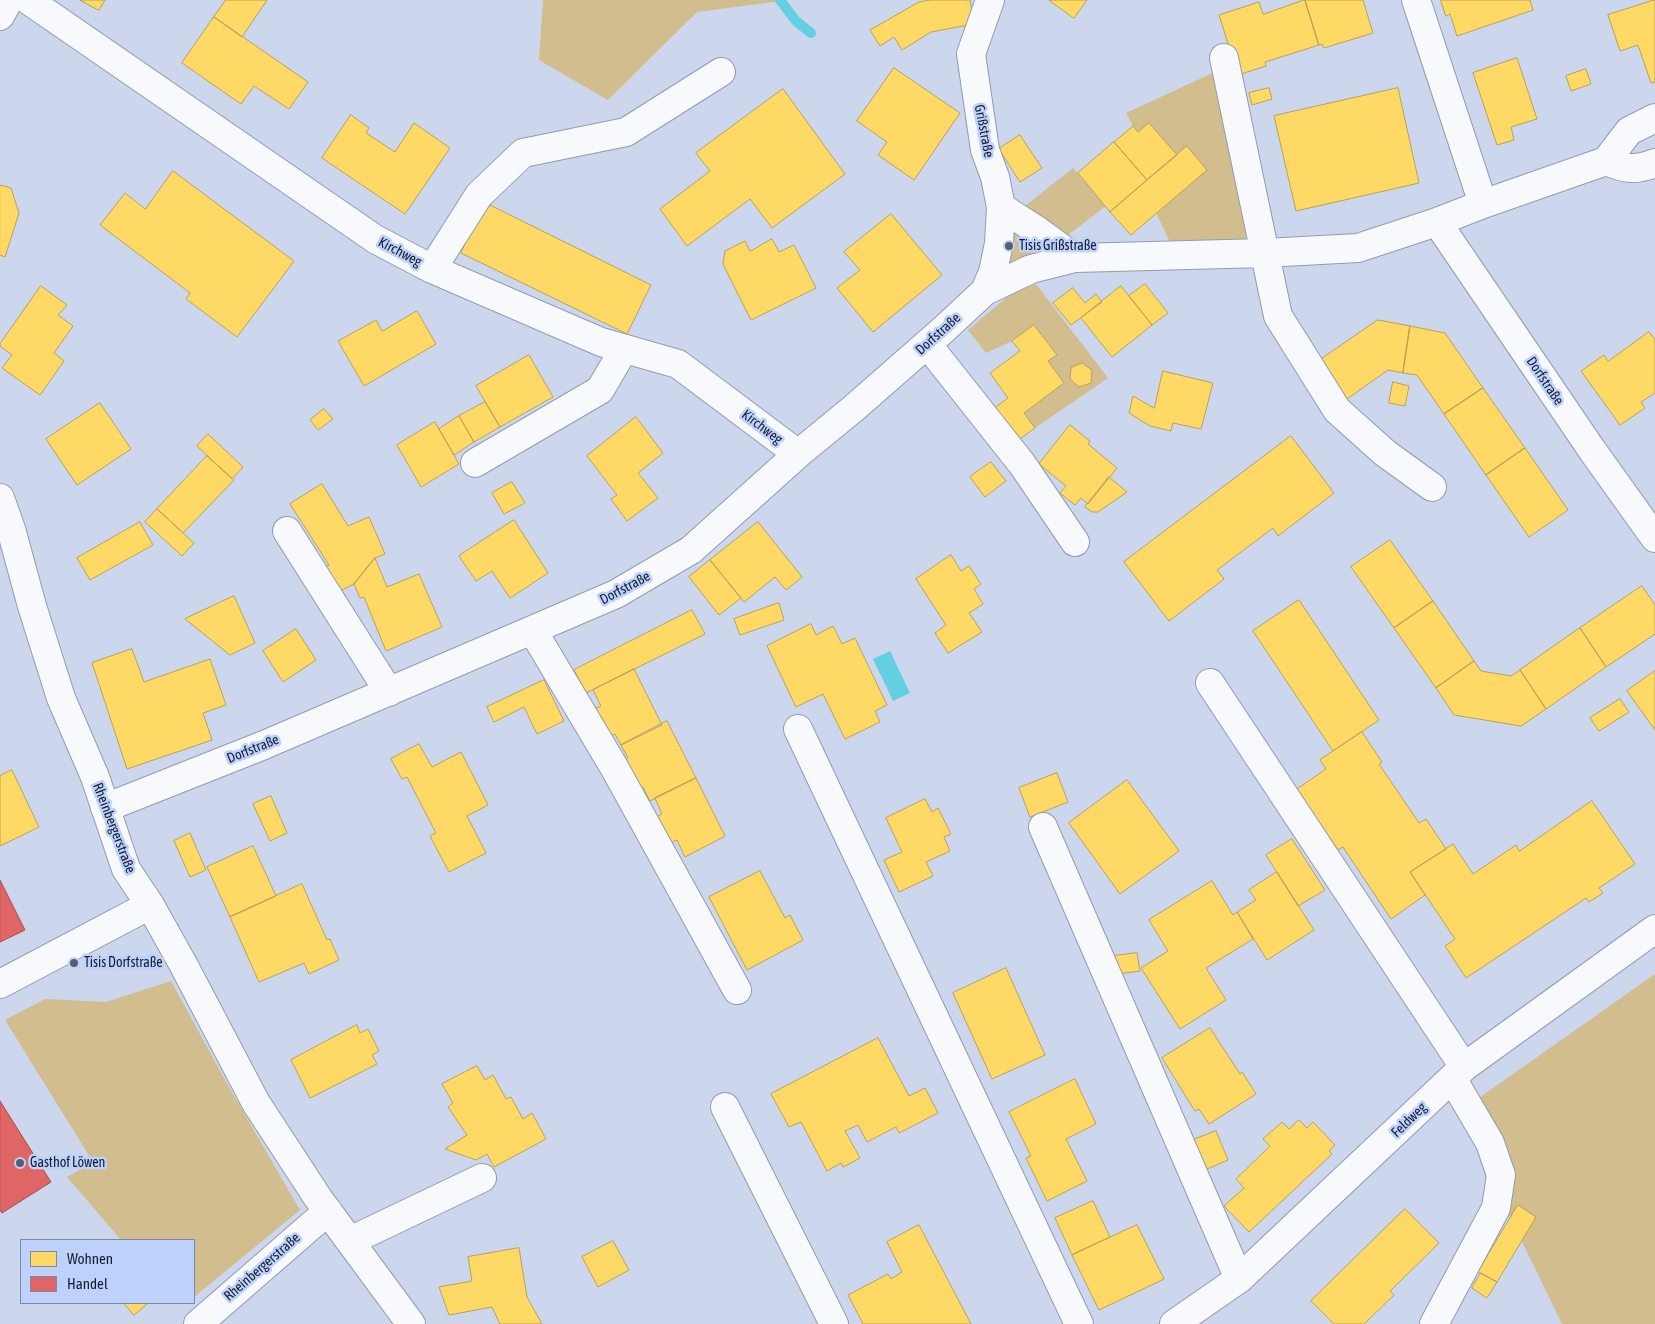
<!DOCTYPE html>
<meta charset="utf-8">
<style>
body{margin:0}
#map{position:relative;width:1655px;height:1324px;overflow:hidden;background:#ccd6ed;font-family:"Asap Condensed",sans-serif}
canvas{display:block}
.legend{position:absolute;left:20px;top:1239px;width:175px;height:65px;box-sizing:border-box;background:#bed1fb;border:1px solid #7a89aa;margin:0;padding:6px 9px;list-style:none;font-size:15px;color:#151e30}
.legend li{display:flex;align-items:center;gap:10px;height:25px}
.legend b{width:25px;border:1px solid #7a89aa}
</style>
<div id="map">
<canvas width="1655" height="1324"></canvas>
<ul class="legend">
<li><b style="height:14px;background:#ffd966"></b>Wohnen</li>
<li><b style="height:14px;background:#e06666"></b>Handel</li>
</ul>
</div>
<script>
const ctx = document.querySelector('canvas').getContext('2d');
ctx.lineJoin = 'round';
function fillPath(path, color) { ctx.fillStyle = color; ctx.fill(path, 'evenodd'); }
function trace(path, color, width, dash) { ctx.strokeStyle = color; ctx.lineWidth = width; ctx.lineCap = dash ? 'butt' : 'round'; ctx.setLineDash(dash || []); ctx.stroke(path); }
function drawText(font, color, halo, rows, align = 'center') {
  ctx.font = font + ' "Asap Condensed",sans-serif'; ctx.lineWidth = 5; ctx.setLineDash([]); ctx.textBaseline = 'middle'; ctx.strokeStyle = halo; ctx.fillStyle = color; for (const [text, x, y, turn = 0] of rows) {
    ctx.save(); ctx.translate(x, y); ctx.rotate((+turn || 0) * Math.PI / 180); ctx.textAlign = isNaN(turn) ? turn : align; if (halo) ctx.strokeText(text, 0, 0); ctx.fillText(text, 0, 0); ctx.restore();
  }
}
fillPath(new Path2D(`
 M543,0H789L697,12L608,100L539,60Z
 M1217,71L1248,234L1243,241L1171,244L1156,213L1177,155L1149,123L1138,132L1133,126L1126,113Z
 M1073,168L1106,206L1068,235L1025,206Z
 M1009,228L1047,252L1010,265L1006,263Z
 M1036,284L1108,378L1035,428L1024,413L1064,383L1048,361L1057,355L1034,325L1012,341L986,353L968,330L1012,293Z
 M1655,974V1324H1562L1459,1112Z
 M171,981L230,1089L300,1210L194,1297V1240H121L67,1177L93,1162L5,1020L45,999L106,1002Z`), '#d1bd8e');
fillPath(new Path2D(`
 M890,651L910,693L893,701L873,659Z`), '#63d0e2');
const homes = new Path2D(`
 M80,0H105L99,10Z
 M226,0H267L242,37L214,17Z
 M931,0H970L974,24L931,32L902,50L894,37L880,46L870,30L919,2Z
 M1049,0H1087L1074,18Z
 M1305,0L1319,45L1265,62L1266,66L1238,75L1219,15L1259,2L1263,14Z
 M1305,0H1363L1373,33L1324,48L1322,44L1319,45Z
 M1441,0H1530L1533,10L1457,36L1450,14L1446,16Z
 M1655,0V82L1651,83L1638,45L1620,51L1608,15Z
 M214,17L308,82L289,109L254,86L241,104L182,63Z
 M1517,58L1537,119L1511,127L1514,140L1497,145L1473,73Z
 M894,68L960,113L914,180L878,155L887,142L857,121Z
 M1586,69L1591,84L1571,91L1566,76Z
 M1269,88L1272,99L1252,105L1249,93Z
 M1398,88L1419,183L1296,211L1274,116Z
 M783,89L845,174L772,228L750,199L687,246L660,209L710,171L696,153Z
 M351,115L369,128L366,133L395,152L414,123L450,148L405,214L322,158Z
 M1149,123L1177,155L1147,180L1114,142L1133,126L1138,132Z
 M1020,135L1042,168L1020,182L999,149Z
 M1114,142L1147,180L1110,212L1078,173Z
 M1187,146L1207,170L1131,235L1110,212Z
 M173,171L294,261L237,337L186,299L190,293L100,225L125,193L145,209Z
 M0,185L11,188L19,213L5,257L0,255Z
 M486,203L651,285L627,334L461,253Z
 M891,214L942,275L873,332L837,288L860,270L844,252Z
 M772,239L779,252L794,245L816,288L751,320L723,264L725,251L745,241L750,251Z
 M1145,284L1168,313L1152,325L1129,296Z
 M41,286L67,305L58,315L73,326L54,353L64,361L40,395L2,368L12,355L0,346V344Z
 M1121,286L1152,325L1112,357L1081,318Z
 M1073,288L1085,303L1096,294L1102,302L1071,325L1053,303Z
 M417,311L436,344L364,386L338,341L376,320L382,331Z
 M1378,320L1410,326L1403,373L1388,370L1347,399L1320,360Z
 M1034,325L1057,355L1048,361L1064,383L1024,413L1035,428L1017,441L993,409L1008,398L990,373L1020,351L1012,341Z
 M1410,326L1445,333L1483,388L1444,414L1417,375L1403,373Z
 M1649,332L1655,340V393L1641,402L1645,408L1620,425L1581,371L1604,355L1608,361Z
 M529,355L553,397L500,427L476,386Z
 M1082,363L1092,370L1091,383L1079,387L1070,379L1071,368Z
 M1163,371L1213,383L1201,429L1173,423L1171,431L1150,426L1129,413L1133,396L1154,408Z
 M1393,382L1409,386L1405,406L1389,403Z
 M1483,388L1525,448L1486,475L1444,414Z
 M485,402L500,427L474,442L459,416Z
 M100,403L131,449L77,485L46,439Z
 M324,409L333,419L318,430L310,420Z
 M459,416L474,442L454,455L439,429Z
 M636,417L663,453L638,473L658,498L627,521L611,499L617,495L587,456Z
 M435,422L459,464L421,487L397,445Z
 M1070,425L1090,441L1088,444L1117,468L1088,504L1081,498L1075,505L1060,493L1066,486L1039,464Z
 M208,434L243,467L232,479L197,446Z
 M1291,436L1334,493L1278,536L1273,528L1217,570L1224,579L1169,621L1124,562Z
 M1525,448L1568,510L1529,537L1486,475Z
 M207,456L234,480L183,533L157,509Z
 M991,462L1006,481L985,497L970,477Z
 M1109,477L1127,492L1098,512H1092L1085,507Z
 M512,482L525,503L504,514L492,493Z
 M322,484L348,526L369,517L385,554L375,558L354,584L336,593L320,569L329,565L290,504Z
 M157,509L194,543L182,556L145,522Z
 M514,520L548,573L510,598L492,571L476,581L459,556Z
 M140,522L153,545L90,580L77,558Z
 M758,522L802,577L786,590L775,577L744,602L710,560Z
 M1390,540L1433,601L1394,628L1351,567Z
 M951,555L961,571L969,566L981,584L974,589L983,604L969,613L982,632L948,653L935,633L946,625L916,579Z
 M375,558L387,587L419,574L442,627L386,651L364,597L360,598L354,584Z
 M710,560L741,598L719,615L689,577Z
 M1642,586L1655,605V634L1606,667L1580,628Z
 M234,596L255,643L230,655L185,619Z
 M1299,600L1379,720L1333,751L1253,631Z
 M1433,601L1474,661L1436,688L1394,628Z
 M779,603L784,620L740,635L734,619Z
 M692,610L705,634L586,693L574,670Z
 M811,624L816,635L833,626L842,644L855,638L887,705L875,711L880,722L845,739L823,694L796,707L767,646Z
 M1580,628L1606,667L1546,709L1520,670Z
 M296,629L316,660L283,682L263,651Z
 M132,649L144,682L210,659L226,705L203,713L212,740L127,769L92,663Z
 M1474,661L1481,671L1511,676L1520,670L1546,709L1521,726L1454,715L1436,688Z
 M634,669L662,725L621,745L615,734L607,738L592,710L601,706L593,690Z
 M1655,671V730L1627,691Z
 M544,680L564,721L537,734L524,707L494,722L487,707Z
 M1620,699L1629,712L1599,731L1590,718Z
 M667,721L696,778L650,801L643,787L635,791L620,763L628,758L621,745Z
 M1362,732L1382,762L1379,764L1419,823L1426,819L1446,849L1410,872L1425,895L1391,919L1343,847L1338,850L1297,789L1326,769L1320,760Z
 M419,744L432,767L461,752L488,805L467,816L486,853L449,872L430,836L436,833L407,777L402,779L391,759Z
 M12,770L39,827L0,846V776Z
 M1057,773L1068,802L1030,817L1019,788Z
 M696,778L725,836L685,857L677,840L668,844L655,818L662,814L655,798Z
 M1127,780L1179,851L1120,894L1069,823Z
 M271,796L287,833L270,841L253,804Z
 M925,799L932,812L938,808L951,834L944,837L950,851L926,862L933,876L899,892L884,860L902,852L886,818Z
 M1592,801L1635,864L1599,888L1603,893L1589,902L1586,898L1466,978L1445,946L1455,939L1410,872L1453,844L1473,874L1516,845L1519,851Z
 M190,833L206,870L190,877L174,841Z
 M1292,839L1325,890L1298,906L1266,855Z
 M253,846L276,896L230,917L207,867Z
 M760,871L785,918L790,915L803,940L747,970L709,897Z
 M1277,872L1314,930L1267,960L1237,912L1256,900L1249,890Z
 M1212,881L1233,915L1237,912L1253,939L1206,968L1226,1000L1180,1029L1141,968L1168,951L1149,920Z
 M302,884L327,940L330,939L339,960L309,974L304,963L259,982L230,917Z
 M1137,953L1140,971L1118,974L1113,956Z
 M1006,968L1045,1055L992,1079L953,993Z
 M357,1025L360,1033L368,1029L379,1051L372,1055L377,1064L310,1098L291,1060Z
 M1210,1028L1240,1074L1242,1072L1256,1094L1209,1124L1199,1109L1195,1111L1162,1058Z
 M878,1038L909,1096L925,1088L938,1113L899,1133L896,1127L867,1142L858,1125L845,1131L860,1158L843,1167L841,1163L827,1171L801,1122L789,1127L771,1094Z
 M477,1066L485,1080L493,1075L506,1099L511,1097L523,1119L532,1113L546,1139L494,1167L487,1154L476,1160L445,1149L467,1135L448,1107L453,1103L442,1084Z
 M1075,1079L1096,1124L1066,1139L1087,1181L1047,1201L1026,1158L1031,1156L1009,1112Z
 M1299,1120L1307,1128L1313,1122L1335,1145L1329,1151L1332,1154L1249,1232L1224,1206L1244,1188L1236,1179L1270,1146L1263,1139L1282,1122L1289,1129Z
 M1216,1131L1228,1160L1200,1172L1188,1142Z
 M1093,1201L1110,1237L1072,1255L1055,1218Z
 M1518,1205L1536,1217L1497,1282L1478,1272Z
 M1405,1209L1439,1243L1390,1291L1394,1295L1364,1324H1334L1311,1301Z
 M919,1225L971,1324H863L848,1295L888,1274L891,1279L902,1272L887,1242Z
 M1137,1225L1164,1279L1099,1310L1072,1255Z
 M613,1241L629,1270L598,1287L582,1257Z
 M519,1248L527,1297L542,1324H500L492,1307L449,1315L439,1287L472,1281L468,1257Z
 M1481,1273L1497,1282L1487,1298L1472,1288Z
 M124,1303H146L147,1304L134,1315Z`);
fillPath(homes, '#ffd966');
trace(homes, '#b9a156', 1);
const shops = new Path2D(`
 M0,880L25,930L0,942Z
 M0,1101L51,1182L2,1213L0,1210Z`);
fillPath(shops, '#e06666');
trace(shops, '#a35056', 1);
trace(new Path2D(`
 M780,0L796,21L811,33`), '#63d0e2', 10);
const minor = new Path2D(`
 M28,0L375,239L432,269L601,342L678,364L798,454
 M1416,0L1483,204
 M0,16L9,0
 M1224,58L1278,316L1337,410L1385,453L1432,487
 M1606,161L1629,131L1655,118
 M1606,161C1625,169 1635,171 1655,163
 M1001,207L1038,231L1075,258
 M1437,222L1592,450L1655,538
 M432,269L479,195L523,153L626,132L721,72
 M985,291L993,272L999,243L1001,207L995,177L985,150L971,54L990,0
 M927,344L1022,464L1075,542
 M475,463L600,390L624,349
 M0,498L11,529L32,606L61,698L95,777L126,869L150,905L183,964L256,1103L318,1198L411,1324
 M287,531L389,692
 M533,631L614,767L737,990
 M1210,683L1464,1067
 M798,729L1079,1324
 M105,808L264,745L616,594L691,550L798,454L854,408L943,330L985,291L1031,269L1075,258L1265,253L1358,248L1437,222L1483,204L1606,161
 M1043,827L1239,1279
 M0,984L150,905
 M725,1107L834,1324
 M350,1241L482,1178
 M198,1324L328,1211
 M1174,1324L1239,1279L1464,1067L1655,929
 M1434,1324L1496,1208L1501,1175L1490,1143L1452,1078`);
trace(minor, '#939baf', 30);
trace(minor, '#f7f9fc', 28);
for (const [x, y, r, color] of [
 [1009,246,5,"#555e72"],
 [74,963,5,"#555e72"],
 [20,1163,5,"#555e72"]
]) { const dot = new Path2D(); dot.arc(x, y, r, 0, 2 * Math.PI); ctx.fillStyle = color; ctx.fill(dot); trace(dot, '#bed1fb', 2); }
drawText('14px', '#151e30', '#bed1fb', [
 ["Grißstraße",984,131,79],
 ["Kirchweg",400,252,28],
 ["Dorfstraße",938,334,-42],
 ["Dorfstraße",1545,381,56],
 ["Kirchweg",762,427,37],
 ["Dorfstraße",625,588,-28],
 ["Dorfstraße",253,749,-22],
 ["Rheinbergerstraße",114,828,69],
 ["Feldweg",1409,1120,-44],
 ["Rheinbergerstraße",262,1267,-41]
]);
drawText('14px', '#151e30', '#bed1fb', [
 ["Tisis Grißstraße",1019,246],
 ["Tisis Dorfstraße",84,963],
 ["Gasthof Löwen",30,1163]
], 'left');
</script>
